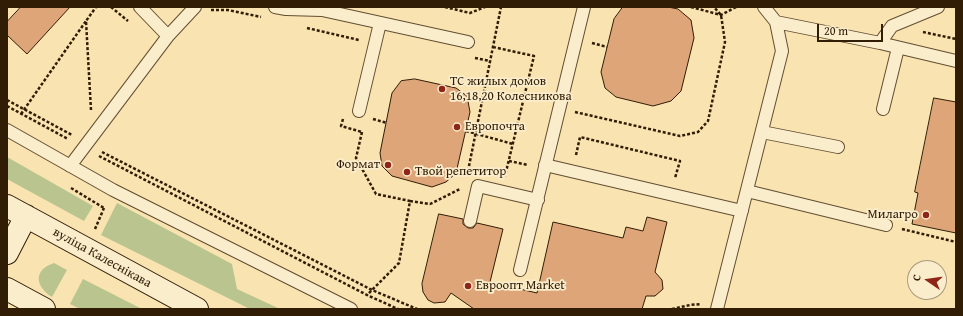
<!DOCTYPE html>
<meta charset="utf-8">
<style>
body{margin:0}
#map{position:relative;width:963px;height:316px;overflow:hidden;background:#f8e3b1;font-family:"Gentium Book Plus",serif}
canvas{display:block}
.frame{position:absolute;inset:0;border:8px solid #311d06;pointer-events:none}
.north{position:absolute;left:907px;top:260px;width:40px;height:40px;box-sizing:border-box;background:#faedcc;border:1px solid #aa9a7d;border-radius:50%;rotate:283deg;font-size:11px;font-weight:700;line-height:16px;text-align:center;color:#311d06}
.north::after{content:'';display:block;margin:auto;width:14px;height:18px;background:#8f2418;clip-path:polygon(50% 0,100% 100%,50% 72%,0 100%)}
.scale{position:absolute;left:817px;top:24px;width:66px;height:18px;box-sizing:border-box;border:2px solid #311d06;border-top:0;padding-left:5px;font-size:12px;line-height:14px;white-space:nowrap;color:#311d06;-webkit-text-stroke:3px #faedcc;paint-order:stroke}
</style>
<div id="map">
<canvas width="963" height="316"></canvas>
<div class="frame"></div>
<div class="north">С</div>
<div class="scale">20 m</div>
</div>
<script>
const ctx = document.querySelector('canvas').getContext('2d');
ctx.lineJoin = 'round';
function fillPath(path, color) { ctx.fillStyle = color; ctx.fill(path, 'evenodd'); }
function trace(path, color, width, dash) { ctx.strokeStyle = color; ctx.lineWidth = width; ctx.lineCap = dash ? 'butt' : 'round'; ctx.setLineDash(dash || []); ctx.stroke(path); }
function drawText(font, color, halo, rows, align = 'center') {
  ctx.font = font + ' "Gentium Book Plus",serif'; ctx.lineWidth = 3.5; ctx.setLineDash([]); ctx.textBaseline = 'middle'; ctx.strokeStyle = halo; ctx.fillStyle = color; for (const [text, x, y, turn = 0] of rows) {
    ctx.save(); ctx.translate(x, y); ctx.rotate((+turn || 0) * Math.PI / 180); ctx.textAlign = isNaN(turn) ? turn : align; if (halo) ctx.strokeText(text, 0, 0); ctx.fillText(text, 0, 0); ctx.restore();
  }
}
fillPath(new Path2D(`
 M7,157L93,206L84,221L7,179Z
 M117,203L232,264L237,289L280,309H250L101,235Z
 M54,263L67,270L52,297C35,286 33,270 54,263Z
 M83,279L142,309H80L70,304Z`), '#bac48e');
const building = new Path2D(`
 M21,7H70L27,54L7,35V22Z
 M623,7H668L678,9L691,20L694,38L681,91L671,101L653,106L616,97L605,88L601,72L614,19Z
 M415,79L456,88L467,96L470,112L456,173L446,182L432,187L392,176L382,166L380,153L392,93L401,81Z
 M934,98L956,102V233L912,224L918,193L915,192Z
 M439,214L463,219V224L468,228H473L477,223L503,229L490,282L537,293L553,222L623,238L626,227L643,231L647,217L667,222L655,272L662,280L663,289L655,296H646L642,309H474L451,293L445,302L434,303L428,300L423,292L422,284Z`);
fillPath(building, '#dea579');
trace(building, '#311d06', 1);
const lane = new Path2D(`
 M140,7L168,36
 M275,7L286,9L322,10L468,42
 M776,22L880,43L956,61
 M880,43L892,26L938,7
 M883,109L898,48
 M359,111L380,23
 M7,130L113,190L351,309
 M762,132L838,147
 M545,165L742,211
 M70,166L168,36L195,7
 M747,191L886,225
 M470,221L478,186L538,200
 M520,270L584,7
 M717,309L782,51L776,22L764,7`);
const secondary = new Path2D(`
 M7,206L197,309
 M7,253L26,216
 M7,289L44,309`);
trace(lane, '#634e31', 14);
trace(secondary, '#311d06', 24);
trace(new Path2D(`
 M111,7L128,21
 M445,7L470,13L485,7
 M691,7L721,15L736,7
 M211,10H228L261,17
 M307,28L359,40
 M923,32L956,39
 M592,43L607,47
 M493,47L534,56L505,176
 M475,58L490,61
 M7,100L72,135
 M7,106L68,139
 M91,110L86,21L96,7
 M575,112L680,136L698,132L708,121L725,42L721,15L714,7
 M21,114L86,21
 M343,119L341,126L362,132
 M373,119L387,123
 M466,131L513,144
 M362,132L356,158L376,194L410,201L399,263L367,295
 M102,152L372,290L417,309
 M576,155L580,137L680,161L675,178
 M99,156L367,295L398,309
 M509,161L528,165
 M468,171L501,7
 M71,188L104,208
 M410,201L430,204L460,189
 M95,229L104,208
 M902,229L956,242
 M672,309L690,305L701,304`), '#311d06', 2.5, [3, 2]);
trace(lane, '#faedcc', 12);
trace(secondary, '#faedcc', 22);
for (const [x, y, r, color] of [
 [442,89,4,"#8f2418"],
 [457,127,4,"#8f2418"],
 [388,165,4,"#8f2418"],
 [407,172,4,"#8f2418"],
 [926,215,4,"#8f2418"],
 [468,286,4,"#8f2418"]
]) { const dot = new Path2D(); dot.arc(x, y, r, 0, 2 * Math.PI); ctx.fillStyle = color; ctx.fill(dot); trace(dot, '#faedcc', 1.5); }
drawText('13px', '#311d06', '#faedcc', [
 ["ТС жилых домов",450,82],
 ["16,18,20 Колесникова",450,97],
 ["Европочта",465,127],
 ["Формат",380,165,"right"],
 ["Твой репетитор",415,172],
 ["Милагро",918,215,"right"],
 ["Евроопт Market",476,286]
], 'left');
drawText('13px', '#311d06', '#faedcc', [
 ["вуліца Калеснікава",102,258,29]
]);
</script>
